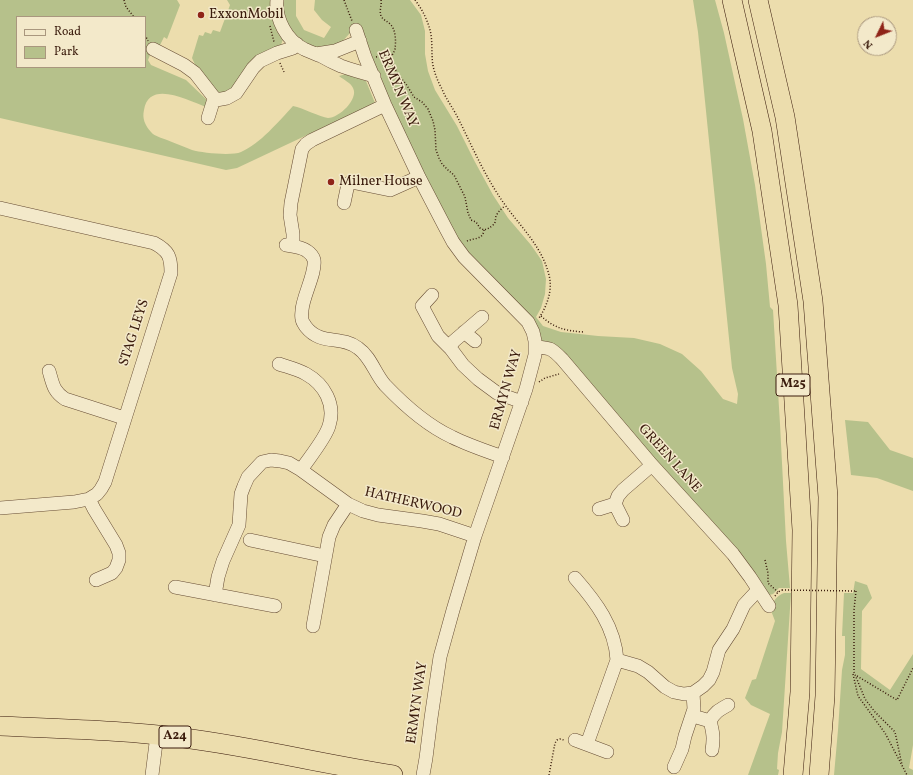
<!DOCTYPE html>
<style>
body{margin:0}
#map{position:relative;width:913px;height:775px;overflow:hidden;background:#ecddad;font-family:Vollkorn,serif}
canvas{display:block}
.legend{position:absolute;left:16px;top:16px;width:130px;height:52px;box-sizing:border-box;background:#f3e9ca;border:1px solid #a9977e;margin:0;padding:5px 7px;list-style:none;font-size:12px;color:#3a1b0c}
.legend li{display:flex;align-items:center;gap:8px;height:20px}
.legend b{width:20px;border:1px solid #a9977e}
.north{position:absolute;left:857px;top:16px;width:40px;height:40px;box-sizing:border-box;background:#f3e9ca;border:1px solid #a9977e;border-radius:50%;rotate:227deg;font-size:11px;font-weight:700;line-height:16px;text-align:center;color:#3a1b0c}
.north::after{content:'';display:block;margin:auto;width:14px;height:18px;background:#8f2418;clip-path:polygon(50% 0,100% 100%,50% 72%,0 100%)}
</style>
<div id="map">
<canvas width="913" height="775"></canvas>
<ul class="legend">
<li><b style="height:5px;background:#f3e9ca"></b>Road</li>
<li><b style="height:11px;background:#b6c18b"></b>Park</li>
</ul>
<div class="north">N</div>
</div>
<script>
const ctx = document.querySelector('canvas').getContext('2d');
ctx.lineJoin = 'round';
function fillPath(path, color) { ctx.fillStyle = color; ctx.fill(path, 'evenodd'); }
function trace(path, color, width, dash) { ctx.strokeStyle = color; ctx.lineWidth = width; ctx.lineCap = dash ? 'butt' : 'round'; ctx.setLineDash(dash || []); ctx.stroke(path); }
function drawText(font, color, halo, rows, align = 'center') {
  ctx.font = font + ' Vollkorn,serif'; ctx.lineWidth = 3; ctx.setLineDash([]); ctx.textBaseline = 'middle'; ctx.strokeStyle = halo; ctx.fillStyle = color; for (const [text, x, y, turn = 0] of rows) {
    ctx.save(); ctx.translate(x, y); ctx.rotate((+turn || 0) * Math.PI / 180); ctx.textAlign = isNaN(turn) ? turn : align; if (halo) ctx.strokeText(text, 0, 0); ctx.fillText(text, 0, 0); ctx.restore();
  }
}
fillPath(new Path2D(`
 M0,0H177L180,5L167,39L164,37L159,47L150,55L148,60L151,65L186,80L208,101L206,107C189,101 149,79 144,110C142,119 145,125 151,132C154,136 162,138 167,140C175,143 184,147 192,150C202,153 232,156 241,152C260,144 279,121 293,106C303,108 320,117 328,118C339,118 359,99 353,88C351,83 344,80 339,76L346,74L366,81L375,103L237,168L226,170L0,118ZM17,17H145V67H17Z
 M227,0H274L283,39L281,45L250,62L236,83L228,92L218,94L197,69L192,58L199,35L203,36L205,32L211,34L213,30L220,32L230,5Z
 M280,0H296V16L304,30L324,38L331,27L322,20L314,10L315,0H410L421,15L425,31V54L428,71L435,90L457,126L475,162L493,195L508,218L531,245L542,261L546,279L545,294L541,308L536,317L543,326L561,332L598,336L634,338L660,344L682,354L701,371L723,399L737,404L738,394L732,368L698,32L693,0H715L724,33L743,119L755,185L766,264L770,307L773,310L780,424L786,541L790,588H779L773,594L766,596L541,341L471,261L415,163L361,35L350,33L341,43L328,49H313L298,41L287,28Z
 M845,420L868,422L890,450L913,458V491L877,478L851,475Z
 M855,581L867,585L872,598L862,611L861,669L890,690L913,654V745L909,768L913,770V775H834L838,730L842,670L845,655V636H842L844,593H853Z
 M784,593H791L782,732L778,753L777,769L779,770L778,775H748L770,714L751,705L745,698L752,680L756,679L775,621L770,608C774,601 776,596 784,593Z`), '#b6c18b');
const minor = new Path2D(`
 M277,0C275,19 287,41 304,49C310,52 316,54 321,56C328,60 334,63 341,66C352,70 363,73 374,76
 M356,30L365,57L385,105L419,177L445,227L453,242L464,257L528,322L533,332L535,341V355L526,389L475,536L453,610L440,657L431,718L426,758L423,775
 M153,49L184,65L195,73L216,100
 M316,54L335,51L360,41
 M208,118L213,102L216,100L227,98L236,93L253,68L260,61L277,53L293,48L297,44
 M344,203L348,184L351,182L390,190L419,177
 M0,208L154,243C169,251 171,257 171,273L105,482L101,489L97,494L89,499L74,502L0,508
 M286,245C293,246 302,247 307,251C310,253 313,256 314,260C316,273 303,296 302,310C302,313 301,317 302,319C302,322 305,325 306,327C321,346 341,335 358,348C371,357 375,374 385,385C405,406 426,425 452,437C468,445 486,451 503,457
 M293,246V234L290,215L291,203L302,149L306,144L312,140L385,105
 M432,295L422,306L438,336L451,349L463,365L478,379L497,393L522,402
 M464,332L475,341
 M536,347C551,348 551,348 562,359L652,465L733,554L750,577L769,606
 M451,349V345L454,341L482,317
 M279,364C288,367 297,369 306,374C324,384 336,404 329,426C325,439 309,458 301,470
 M49,371C53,384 53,391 65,399L124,418
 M89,499L94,509L116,545L119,553V560L116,568L112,573L96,580
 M615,504L623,520
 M599,509L615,504L618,496L623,490L652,465
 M250,540L325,556
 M575,578C596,602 615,627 617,660L587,744
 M175,587L275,606
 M215,595L218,577L223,561L239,525L241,494L244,486L248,477L262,462L271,460L280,461L289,463L301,470L348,504L363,511L378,515L422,521L439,524L475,536
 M313,626L329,537L334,525L348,504
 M617,660L638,666L648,672L665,687L674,692L684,694L693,693L703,686L709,680L713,672L719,650L733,629L744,605L758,590
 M693,716L710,721C713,732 714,738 712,750
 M710,721C715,712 719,710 728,705
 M575,740L607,752
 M674,767L682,749L685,736L694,709L693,693
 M152,775L157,735`);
const highway = new Path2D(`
 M732,0L762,131L788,305L802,530L800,692L793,775
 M758,0L785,117L813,301L828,497L825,696L819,775
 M0,726C62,729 123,730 184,738C254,747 323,764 393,775`);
trace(minor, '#664c34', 14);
trace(highway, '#3a1b0c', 20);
trace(new Path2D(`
 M124,0L126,7L134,17
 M344,0L352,21
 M381,0C382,5 379,10 381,16C383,20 387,21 390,24C396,29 396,42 395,49C394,53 391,56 390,60L399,76L406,84L414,97L422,102L428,109L433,121L435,130L436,150L439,158L442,164L448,170L454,175L465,197L468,213L471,220L476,222L480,228L484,230C487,229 490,228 493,225C496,223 495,220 496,216C498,212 501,209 505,206
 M415,0C422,9 427,19 430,30C433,41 431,54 433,66C435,74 438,82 442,89C446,99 453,108 458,118C471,144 483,172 499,196C516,223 541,243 549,275C553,290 547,306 539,318
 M270,26L274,42
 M145,35L148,41
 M376,57L385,55H392
 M280,63L284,72
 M467,241C473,238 483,240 484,230
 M541,316C554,328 566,331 584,332
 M539,382L545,378L559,374
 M765,560L768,573V583L778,592
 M856,591L854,610V672L865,699L875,712L895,732L902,765
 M775,596L778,592L782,590
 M853,674L858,696L885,733L907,775
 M857,676L897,700L913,668
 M549,775L555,743L557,740L560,739L564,740`), '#3a1b0c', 1.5, [1, 2]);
trace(minor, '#f3e9ca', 13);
trace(highway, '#ecddad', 19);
trace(new Path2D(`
 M782,590L856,591`), '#3a1b0c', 1.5, [1, 2]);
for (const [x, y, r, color] of [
 [201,15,4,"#8f2418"],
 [331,182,4,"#8f2418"]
]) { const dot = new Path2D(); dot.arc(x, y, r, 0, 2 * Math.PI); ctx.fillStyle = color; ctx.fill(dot); trace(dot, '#f3e9ca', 1.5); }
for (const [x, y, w] of [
 [793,385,34],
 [175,737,32]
]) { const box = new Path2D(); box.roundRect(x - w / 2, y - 11, w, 22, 3); ctx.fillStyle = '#f3e9ca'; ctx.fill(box); trace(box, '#3a1b0c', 1); }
drawText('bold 13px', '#3a1b0c', null, [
 ["M25",793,385],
 ["A24",175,737]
]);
drawText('14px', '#3a1b0c', '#f3e9ca', [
 ["ExxonMobil",209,15],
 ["Milner House",339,182]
], 'left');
drawText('14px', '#3a1b0c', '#f3e9ca', [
 ["ERMYN WAY",397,89,67],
 ["STAG LEYS",135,333,-72],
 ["ERMYN WAY",507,390,-74],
 ["GREEN LANE",669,459,48],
 ["HATHERWOOD",413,504,13],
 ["ERMYN WAY",418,703,-82]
]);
</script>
